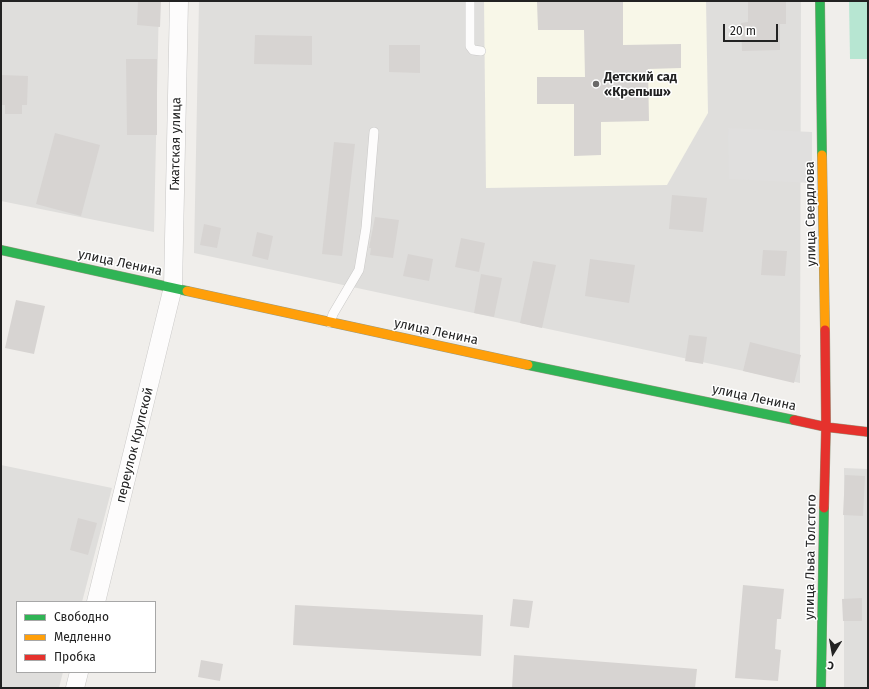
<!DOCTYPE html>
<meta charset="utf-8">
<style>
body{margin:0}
#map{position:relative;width:869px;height:689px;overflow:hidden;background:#f0eeeb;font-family:"Fira Sans",sans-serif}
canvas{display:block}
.frame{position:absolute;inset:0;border:2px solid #222;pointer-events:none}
.legend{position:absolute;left:16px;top:601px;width:140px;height:72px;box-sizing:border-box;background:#fff;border:1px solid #a7a7a7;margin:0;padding:5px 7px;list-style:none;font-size:12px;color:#222}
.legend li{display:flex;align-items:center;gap:8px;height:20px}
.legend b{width:20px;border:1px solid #a7a7a7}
.north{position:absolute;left:813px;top:633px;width:40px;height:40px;-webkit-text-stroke:3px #fff;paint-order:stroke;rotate:191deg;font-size:11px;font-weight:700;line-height:16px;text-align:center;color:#222}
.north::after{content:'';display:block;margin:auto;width:14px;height:18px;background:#222;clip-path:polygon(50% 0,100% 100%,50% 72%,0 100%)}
.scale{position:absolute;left:723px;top:24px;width:55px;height:18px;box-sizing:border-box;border:2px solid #222;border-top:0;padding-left:5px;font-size:12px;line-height:14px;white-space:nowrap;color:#222;-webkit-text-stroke:3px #fff;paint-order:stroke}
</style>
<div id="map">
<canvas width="869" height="689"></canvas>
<div class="frame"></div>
<ul class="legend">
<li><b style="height:5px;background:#30b455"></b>Свободно</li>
<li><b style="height:5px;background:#ff9f0a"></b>Медленно</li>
<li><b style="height:5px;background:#e5322d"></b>Пробка</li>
</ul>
<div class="north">С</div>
<div class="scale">20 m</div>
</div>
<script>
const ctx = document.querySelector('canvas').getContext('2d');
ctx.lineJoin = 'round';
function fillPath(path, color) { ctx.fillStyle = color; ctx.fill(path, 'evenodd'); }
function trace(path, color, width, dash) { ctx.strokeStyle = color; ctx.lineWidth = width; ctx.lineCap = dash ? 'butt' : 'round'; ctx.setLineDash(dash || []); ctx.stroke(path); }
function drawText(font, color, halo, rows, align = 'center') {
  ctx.font = font + ' "Fira Sans",sans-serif'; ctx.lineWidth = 3; ctx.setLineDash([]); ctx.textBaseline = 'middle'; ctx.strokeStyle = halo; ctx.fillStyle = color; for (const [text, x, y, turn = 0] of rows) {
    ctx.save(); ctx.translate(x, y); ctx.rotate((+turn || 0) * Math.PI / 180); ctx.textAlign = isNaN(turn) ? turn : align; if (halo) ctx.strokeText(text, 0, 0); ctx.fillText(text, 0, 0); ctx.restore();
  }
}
fillPath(new Path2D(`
 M1,1H159L154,232L1,201Z
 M199,1H801L800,383L194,253Z
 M1,465L112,488L82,602H17V672H63L59,688H1Z
 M844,468L868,469V688H844Z`), '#dfdedc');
fillPath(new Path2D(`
 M484,1H706L708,113L667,185L486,188Z`), '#f8f7e8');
fillPath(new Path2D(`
 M849,1H868V59H850Z`), '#b7e6d2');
fillPath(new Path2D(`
 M728,128L812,132V183L729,179Z`), '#e0dfde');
fillPath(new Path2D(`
 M138,1H161L160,27L137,25Z
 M576,1H623V45L681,44V68L648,69L649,121L601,122V155L574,156V104H537V77H585L584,30H538L537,2H576Z
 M748,1H786V24H780V50L742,51L741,23L748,22Z
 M255,35L312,36V65L254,64Z
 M389,45H420V73L389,72Z
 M126,59H157V135H127Z
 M1,75L28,76L27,105H22V114H5V105H1Z
 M55,133L100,145L81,216L36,204Z
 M334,142L355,144L342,256L322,254Z
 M672,195L707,198L703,232L669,229Z
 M375,217L399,220L393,258L370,255L371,248H369Z
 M204,224L221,228L217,248L200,245Z
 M257,232L273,236L268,260L252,256Z
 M461,238L485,243L479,272L455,267Z
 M763,250L787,251L785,276L761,275Z
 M408,254L433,259L429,281L403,276Z
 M590,259L635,265L629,303L585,296Z
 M533,261L556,265L542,328L520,323Z
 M481,274L502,278L494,317L474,313Z
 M16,300L45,306L34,354L5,348Z
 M689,335L707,337L703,364L685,361Z
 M750,342L801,355L794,383L743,371Z
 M845,475L865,476L863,516L843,515Z
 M78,518L97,523L88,555L70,550Z
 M743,585L784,589L781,619H777L775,649L781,650L778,681L735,678Z
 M862,598V621H843L842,599Z
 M513,599L533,601L529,628L510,626Z
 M295,605L483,615L481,656L293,645Z
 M514,655L697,669L695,688H512Z
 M201,660L223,664L220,681L198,677Z`), '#d7d4d2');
const lane = new Path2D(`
 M470,1V46L473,50L481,51
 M330,323L333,314L359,270L366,228L374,132`);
const street = new Path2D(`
 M96,602L173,287L179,1
 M75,688L79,672`);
const fast = new Path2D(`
 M820,1L822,155
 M1,250L187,291
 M528,365L794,420
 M821,688L824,508`);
const slow = new Path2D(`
 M822,155L825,330
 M187,291L528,365`);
const jam = new Path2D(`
 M794,420L826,427L868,432
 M824,508L826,427L825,330`);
trace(lane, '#c9c8c7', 10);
trace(street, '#c9c8c7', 19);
trace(fast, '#999a82', 10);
trace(slow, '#999a82', 10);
trace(jam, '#999a82', 10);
trace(lane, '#fdfcfc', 9);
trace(street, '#fdfcfc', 18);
trace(fast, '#30b455', 9);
trace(slow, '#ff9f0a', 9);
trace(jam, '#e5322d', 9);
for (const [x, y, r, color] of [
 [596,84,4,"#6a6968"]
]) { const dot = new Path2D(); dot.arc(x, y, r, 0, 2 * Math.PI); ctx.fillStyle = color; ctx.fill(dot); trace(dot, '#fff', 1.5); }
drawText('bold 13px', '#222', '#fff', [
 ["Детский сад",604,77],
 ["«Крепыш»",604,92]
], 'left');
drawText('13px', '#222', '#fff', [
 ["Гжатская улица",176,144,-89],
 ["улица Свердлова",811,214,-91],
 ["улица Ленина",120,263,12],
 ["улица Ленина",436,332,12],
 ["улица Ленина",754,398,12],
 ["переулок Крупской",135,445,-76],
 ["улица Льва Толстого",811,557,-89]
]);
</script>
